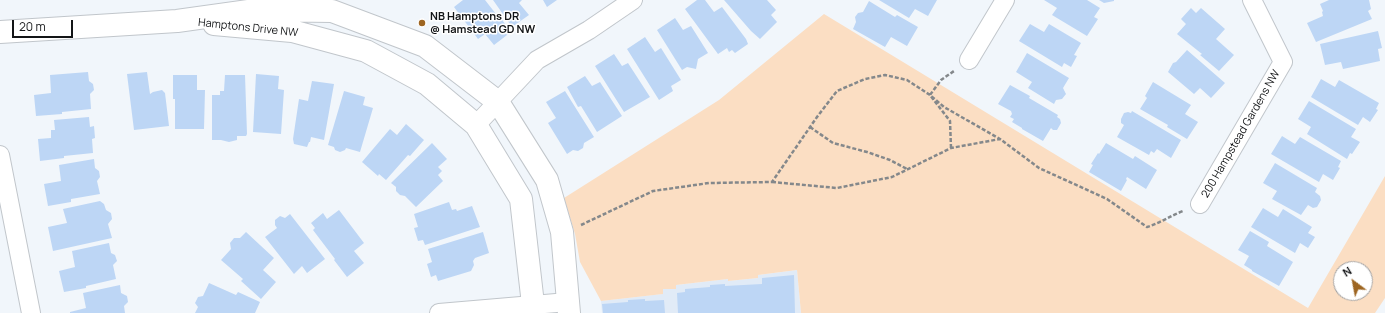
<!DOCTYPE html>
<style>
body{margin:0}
#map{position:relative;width:1385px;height:313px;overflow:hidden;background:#f1f6fb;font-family:Manrope,sans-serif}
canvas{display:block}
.north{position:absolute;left:1333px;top:261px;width:40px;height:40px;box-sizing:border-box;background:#fff;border:1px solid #a1a1a2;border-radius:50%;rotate:328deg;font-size:11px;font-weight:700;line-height:16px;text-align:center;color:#131517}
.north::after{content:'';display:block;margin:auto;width:14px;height:18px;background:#9d6521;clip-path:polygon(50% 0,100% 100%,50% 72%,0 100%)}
.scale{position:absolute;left:12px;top:20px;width:61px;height:18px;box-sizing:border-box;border:2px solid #131517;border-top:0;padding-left:5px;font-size:12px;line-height:14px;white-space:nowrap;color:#131517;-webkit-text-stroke:3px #fff;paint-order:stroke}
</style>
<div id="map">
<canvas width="1385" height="313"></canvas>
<div class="north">N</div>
<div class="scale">20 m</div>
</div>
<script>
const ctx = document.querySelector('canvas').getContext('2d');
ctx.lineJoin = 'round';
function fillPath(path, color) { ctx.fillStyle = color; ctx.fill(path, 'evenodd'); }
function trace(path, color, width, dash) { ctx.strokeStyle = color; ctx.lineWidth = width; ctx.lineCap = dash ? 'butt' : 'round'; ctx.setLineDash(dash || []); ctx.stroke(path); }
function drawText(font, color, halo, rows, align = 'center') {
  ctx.font = font + ' Manrope,sans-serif'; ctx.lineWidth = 3; ctx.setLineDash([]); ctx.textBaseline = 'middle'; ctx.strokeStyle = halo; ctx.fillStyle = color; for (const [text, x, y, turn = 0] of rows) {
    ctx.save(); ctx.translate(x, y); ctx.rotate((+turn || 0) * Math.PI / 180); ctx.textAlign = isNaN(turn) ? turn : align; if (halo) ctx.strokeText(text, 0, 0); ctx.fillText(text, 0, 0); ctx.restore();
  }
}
fillPath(new Path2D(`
 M797,270L801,313H602L601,301L662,294V289H676V285L728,279V281L758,278V275Z`), '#e1ebf7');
fillPath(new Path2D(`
 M824,14L1308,308L1385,176V298L1375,313H801L797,270L758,275V278L728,281V279L676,285V289H663V294L601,301L580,262L575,234L564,198L719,100ZM1341,269H1365V293H1341Z`), '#fbdec3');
fillPath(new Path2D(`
 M463,0H485L496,14L497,13L511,32L494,45L485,34L478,39L454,7Z
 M493,0H522L519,3L529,15L512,27Z
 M543,0H557L547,7Z
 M697,0H705L714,12L722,7L746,39L748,44L735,53L732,50L729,52L727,48L718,54L685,9Z
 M724,0H767L776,10L771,15L777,22L760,39L751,31Z
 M879,0H937L928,16L915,9L909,18Z
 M1044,0H1087L1100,8L1094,17L1098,19L1087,36L1052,15L1057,8Z
 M1099,0H1114V1L1104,3Z
 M1329,0H1369L1371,9L1368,11L1372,19L1316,42L1307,23L1323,16L1322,12L1323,11L1320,4Z
 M869,1L895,17L897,15L918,27L907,46L891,37L885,47L853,29L856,22L855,17L858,13L863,12Z
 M1191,8L1196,13L1201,8L1225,29L1216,39L1234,55L1219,71L1200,55L1202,54L1177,34L1186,24L1181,19Z
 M675,18L683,30L691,26L708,53L698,59L696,69L687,67L682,70L657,30Z
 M1030,24L1044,32L1049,24L1081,43L1074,55L1077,56L1071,67L1064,63L1062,67L1019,41Z
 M1378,31L1382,48L1378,49L1380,61L1343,69L1341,62L1325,65L1320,44Z
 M645,37L655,52L661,48L681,80L671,86L673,91L659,100L627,49Z
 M1187,50L1225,83L1211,98L1200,88L1194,94L1168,72L1173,63L1176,62Z
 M1027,53L1069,78L1063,88L1066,94L1062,99L1056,100L1054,104L1028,88L1032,82L1016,72Z
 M614,54L622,66L628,63L650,97L624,112L595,66Z
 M88,72L89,81L93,84L94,90L90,94L91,109L62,112V114L36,116L34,95L51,93L50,75Z
 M147,72L150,94L153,92L162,90L165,93L169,126L134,130L127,74Z
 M256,74L279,76L278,89L284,90L281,134L253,132Z
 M173,75H197V90H205L204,129H175V99H173Z
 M225,75H245L247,134L246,136H237V140L229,142L221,140H212V95H220V91H224Z
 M585,76L592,86L600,82L622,116L597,132L581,106L578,107L567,87Z
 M1321,79L1335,87L1339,80L1379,103L1376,109L1378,110L1370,122L1363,117L1358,125L1311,97Z
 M312,81L334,84L324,140L311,137L310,142H309L307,147L294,144L293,139L299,99L308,101Z
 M1153,82L1191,105L1185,114L1198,122L1187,139L1167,127L1168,125L1140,109L1147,98L1145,96Z
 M1010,85L1030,96L1029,98L1058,115L1057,117L1060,119L1061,123L1057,130H1053L1051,128L1043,141L1022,129V128L1012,122L1014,119L1010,117L1012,114L1011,111L998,104Z
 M344,91L365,97L363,105L373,108L360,152L346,148L345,150L340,152L335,150L334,147L328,145Z
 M565,91L594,137L584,143L583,148L578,151L573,150L567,154L548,123L556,118L546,102Z
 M1309,101L1356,129L1351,137L1360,142L1352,154L1350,153L1347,159L1307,134L1311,127L1298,119Z
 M1132,111L1181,140L1171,158L1157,149L1154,153L1151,151L1149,155L1117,137L1124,125L1121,123V119L1124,113L1128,112L1131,113Z
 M89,117L90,127L94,126L95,138L92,139L93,153L64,156V158L40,161L38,139L51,138V130H55L54,120Z
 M406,124L424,140L410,156L408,155L386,180L379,174L378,176L362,162L390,129L397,135Z
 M1282,136L1295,144L1300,137L1341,161L1338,167L1340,168L1333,180L1323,174L1319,182L1271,154Z
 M432,143L447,159L438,167L442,171L438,175L443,181L416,207L405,196L400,195L396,191V187L391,183Z
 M1106,143L1133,159L1135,156L1157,170L1146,189L1127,177L1126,179L1127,180L1121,191L1089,172L1093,165L1091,164L1098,153L1099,154Z
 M94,159L95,168L99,171L100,177L97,181L100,194L71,199V202L48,206L44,184L61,181L59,165Z
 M1275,163L1317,188L1315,192L1320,196L1321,200L1317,207L1313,208L1308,205L1301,215L1272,199L1277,191L1263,183Z
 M100,201L104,204L106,210L111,213L112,219L108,224L112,238L53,251L48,227L67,223L63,209Z
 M449,202L452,210L456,209L457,211L472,206L480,227L425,245L423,240L418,241L414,228L418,227L414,214Z
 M1263,208L1278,217L1283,209L1312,227L1308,233L1315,237L1308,248L1300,243L1295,253L1251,227Z
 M339,210L364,243L354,251L364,263L347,277L334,260L335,259L313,230L315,228L311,223L323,213L327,219Z
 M290,214L325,259L307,273L302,266L294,274L265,237L277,228L275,225V220L280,216L285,218Z
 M1250,231L1269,242L1267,246L1293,262L1279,286L1252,271V270L1244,265L1249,256L1238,250Z
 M246,232L274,258L263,270L276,282L261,299L241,281L243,279L221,260L231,249L230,243L234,238H240Z
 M483,232L489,253L475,258L473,261L474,265L471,271L438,281L436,275L431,277L427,264L432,262L428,249Z
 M109,243L111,253L115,255L117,261L113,265L116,279L86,286V288L64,292L59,271L75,267L72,251Z
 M794,275L795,313H678L677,293L685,292V289L710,287V285L725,284V286L762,284V278Z
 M209,283L236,295L238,292L260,302L255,313H195L198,307L195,303L198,297L203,296Z
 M120,285L121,293L127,296L128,302L124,306L125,313H70V312L86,308L83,293Z
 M645,299V301L664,300L665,313H603L602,304L628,302V300Z`), '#bdd6f5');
const street = new Path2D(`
 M969,60L1005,0
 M476,125L537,60L589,30L633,0
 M0,155L31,313
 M1200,204L1283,62L1252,0
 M439,313L568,302`);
const secondary = new Path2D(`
 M214,24L292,31L366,51L427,84L476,125L521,199L534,313
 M0,32L177,21L255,10L332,11L425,46L498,102L547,180L562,232L569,313`);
trace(street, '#c1c6cb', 20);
trace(secondary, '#c1c6cb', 24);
trace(new Path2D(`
 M810,127L833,143L867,152L890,160L907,169
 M951,148L950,121L930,95L941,80L954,71
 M772,182L837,188L892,177L951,148L1000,139
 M581,225L653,191L709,183L772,182L817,117L837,91L865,79L885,75L907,80L930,95L944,107L1000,139L1039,168L1107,199L1147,227C1160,223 1170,216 1183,211`), '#84888b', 2.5, [4, 2]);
trace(street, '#fff', 18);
trace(secondary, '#fff', 22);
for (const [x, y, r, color] of [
 [422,23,4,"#9d6521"]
]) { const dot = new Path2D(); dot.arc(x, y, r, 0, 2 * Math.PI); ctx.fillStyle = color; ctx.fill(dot); trace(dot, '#fff', 1.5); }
drawText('bold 11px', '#131517', '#fff', [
 ["NB Hamptons DR",430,17],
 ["@ Hamstead GD NW",430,30]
], 'left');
drawText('11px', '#131517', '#fff', [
 ["Hamptons Drive NW",248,28,6],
 ["200 Hampstead Gardens NW",1241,134,-60]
]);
</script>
